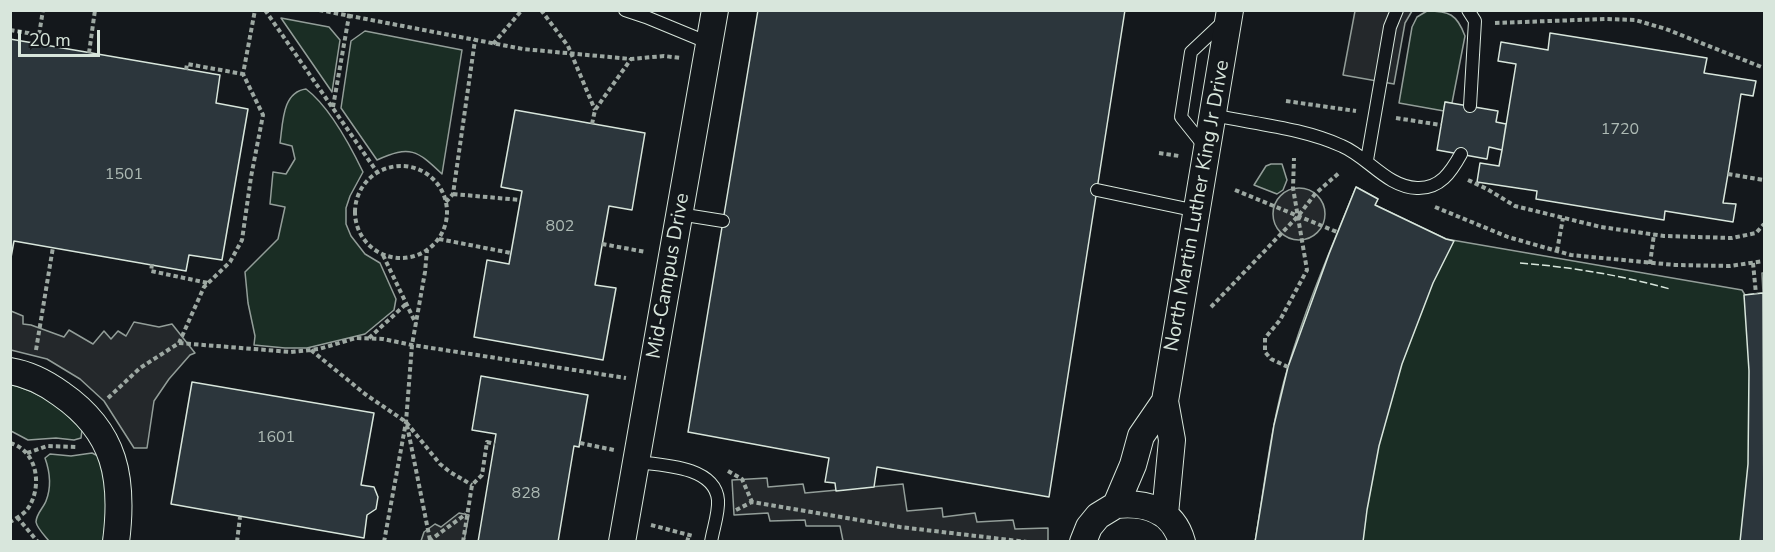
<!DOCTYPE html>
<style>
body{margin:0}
#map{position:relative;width:1775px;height:552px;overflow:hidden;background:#14181c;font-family:"Nunito Sans",sans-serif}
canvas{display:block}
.frame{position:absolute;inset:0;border:12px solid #d8e6dc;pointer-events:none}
.scale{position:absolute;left:18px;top:30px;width:82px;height:27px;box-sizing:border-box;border:3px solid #d8e6dc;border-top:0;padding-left:8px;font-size:18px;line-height:21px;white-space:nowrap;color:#d8e6dc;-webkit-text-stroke:4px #14181c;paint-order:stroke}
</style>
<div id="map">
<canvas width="1775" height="552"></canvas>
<div class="frame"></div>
<div class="scale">20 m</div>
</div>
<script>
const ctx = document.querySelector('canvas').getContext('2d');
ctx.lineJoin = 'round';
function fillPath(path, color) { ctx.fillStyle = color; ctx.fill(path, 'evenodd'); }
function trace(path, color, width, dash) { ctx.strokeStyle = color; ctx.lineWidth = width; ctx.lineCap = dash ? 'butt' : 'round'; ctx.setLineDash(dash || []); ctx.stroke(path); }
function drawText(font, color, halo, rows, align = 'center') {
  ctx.font = font + ' "Nunito Sans",sans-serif'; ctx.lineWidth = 4.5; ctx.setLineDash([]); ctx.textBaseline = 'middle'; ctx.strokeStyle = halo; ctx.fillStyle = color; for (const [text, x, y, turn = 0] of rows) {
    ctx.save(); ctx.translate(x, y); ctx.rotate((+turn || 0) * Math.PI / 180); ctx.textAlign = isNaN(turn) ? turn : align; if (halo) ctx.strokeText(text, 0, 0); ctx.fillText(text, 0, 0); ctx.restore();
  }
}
const green = new Path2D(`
 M1427,11C1449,11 1457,14 1465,36L1452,103L1445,102L1444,111L1399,103L1412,27L1417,17Z
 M281,18L329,27L340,40L332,92Z
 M365,31L462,50L442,174C417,150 410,145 377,160L341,108L351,41Z
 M306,89C330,107 350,145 363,172L350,196L346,208V224L351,236L365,254L380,263L396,299L394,310L365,334L307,348H285L254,345L255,336L248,303L245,272L278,239L285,207L270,204L273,172L286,174L295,159L292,146L280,143C283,123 282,92 306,89Z
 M1271,164H1282L1287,180L1283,190L1277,194L1254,185L1266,166Z
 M1356,187L1378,199L1375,205L1446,239L1742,290L1745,295L1763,293L1762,273H1764V541L1255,542C1265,483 1271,423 1288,367C1306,306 1332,246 1356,187Z
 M10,384C42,393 60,406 82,430L81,438L74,440L56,438L28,440L11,431Z
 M92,453L98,456C110,484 107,512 103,541H49C45,536 37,528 36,522C36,514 44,507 46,501C52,486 50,472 45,458L50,454L71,456Z`);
fillPath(green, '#1a2d24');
trace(green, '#939e99', 1.5);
const parking = new Path2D(`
 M1355,11H1412L1405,23L1394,84L1343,75Z
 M1273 214a26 26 0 1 1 52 0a26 26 0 1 1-52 0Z
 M11,311L23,316V324L31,325L64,337L69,330L93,344L104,331L111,339L118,331L126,336L134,322L159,327L172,324L195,353L190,355L169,379L154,401L147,448H134L104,401L80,379L47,359L11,350Z
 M767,478L768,487L803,484L805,493L903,484L907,511L942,508L943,517L975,513L977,522L1013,520L1015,529L1048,528V541H843L840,526H806L805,520L770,521L768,513L734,515L732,480Z
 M459,513L469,515L464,541H421L424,532L435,524L441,527Z`);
fillPath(parking, '#24282b');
trace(parking, '#939e99', 1.5);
const building = new Path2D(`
 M758,10H1125L1049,497L877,467L874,487L836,491L835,483L825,482L829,458L688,432Z
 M1550,33L1707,58L1704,73L1756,81L1753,96L1741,94L1728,174L1723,203L1736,204L1733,222L1665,211L1664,220L1536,199L1537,191L1477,182L1480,163L1499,166L1502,150L1516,64L1498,61L1501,42L1548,50Z
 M10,39L220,75L216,103L248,109L222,260L189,255L186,271L14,241L10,263Z
 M1445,102L1498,111L1496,122L1506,124L1502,150L1489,147L1487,159L1437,150Z
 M515,110L645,133L632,210L609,206L595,285L616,288L603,360L474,337L487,260L509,264L522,191L501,187Z
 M1356,187L1378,199L1375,205L1446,239L1454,241L1433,283L1402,364L1379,446L1367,510L1363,542H1255L1274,425L1288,367L1329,254Z
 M1763,293L1764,542H1740L1748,464L1749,371L1744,295Z
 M481,376L588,395L579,447L574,446L558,542H478L496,434L472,430Z
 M192,382L374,413L361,485L374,487L378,497L376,509L367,515L364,538L171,504Z`);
fillPath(building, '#2c363c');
trace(building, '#d8e6dc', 1.5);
const service = new Path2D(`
 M625,10L646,17L709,43
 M1468,10L1475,21L1470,106
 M1213,115C1255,124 1303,128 1342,146C1368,157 1387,187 1417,188C1440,189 1451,172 1461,154
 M1205,147L1181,117L1191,52L1224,21
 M1367,160L1390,27L1397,10
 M1097,190L1197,211
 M679,214L723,221
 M636,462C662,465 715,466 718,500C719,513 713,529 711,542`);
const minor = new Path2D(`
 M10,371C28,374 46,383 61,394C116,432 124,479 116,542
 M1116,505C1145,502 1173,509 1182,542
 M1165,514L1172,440L1165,401L1230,10
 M622,542L715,10
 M1083,542L1089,527L1098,516L1116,505L1133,465L1141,436L1165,401`);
trace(service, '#d8e6dc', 14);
trace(minor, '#d8e6dc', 28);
trace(new Path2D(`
 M265,10L377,172
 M319,10L523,49L631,59L664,56L681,58
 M541,10L568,46L595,110
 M1495,23L1605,19L1635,20L1666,29L1764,68
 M10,30L39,35L43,10
 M493,44L522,10
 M89,53L95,10
 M186,70L187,64L243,74
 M1286,101L1356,111
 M333,107L350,10
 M1396,118L1441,125
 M592,124L595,110L631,59
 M1159,153L1179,156
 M355 212a46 46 0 1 1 92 0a46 46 0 1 1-92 0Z
 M1728,174L1764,180
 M1468,180L1487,189L1515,206L1601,227L1664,236L1732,238L1756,233L1764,224
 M1235,190L1337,232
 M453,194L520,200
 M446,202L453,194L475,40
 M1435,207L1508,237L1571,255L1675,265L1730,266L1764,261
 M439,239L511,253
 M602,244L646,252
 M1557,251L1563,218
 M383,255L416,324
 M1753,263L1756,294
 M152,264L151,271L208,283
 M1650,264L1654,234
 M1211,307L1299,215L1315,194L1340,172
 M369,338L406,304
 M179,343L291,352L319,349L356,338L383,339L412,345L626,378
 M36,350L53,247
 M311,350L365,394L406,422L440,464L450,472L472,485
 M1288,367L1271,359L1265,352V338L1280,320L1307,270L1293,188L1294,158
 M108,398L140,368L179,343L204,287L230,262L242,240L251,177L263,115L243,74L255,10
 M407,425L430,540
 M10,443C39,451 43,490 26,511C22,515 15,519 10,522
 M580,443L614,450
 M27,453L47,446L77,447
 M728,471L742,479L752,502
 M736,510L752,502L900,527L1027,542
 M17,517L38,542
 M651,525L693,536
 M429,541L466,514
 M237,542L240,517
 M384,542L406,422L412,345L425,272L427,250
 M463,542L472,485L482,475L487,442L495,444
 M687,542L689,535`), '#9da8a2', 4, [4.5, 3]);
trace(service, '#14181c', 12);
trace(minor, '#14181c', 26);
trace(new Path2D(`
 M1520,263C1571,267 1620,275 1670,289`), '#d8e6dc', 1.5, [8, 3]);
drawText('16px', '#adbab4', null, [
 ["1720",1620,130],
 ["1501",124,175],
 ["802",560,227],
 ["1601",276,438],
 ["828",526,494]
]);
drawText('20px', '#d8e6dc', '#14181c', [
 ["North Martin Luther King Jr Drive",1198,206,-80],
 ["Mid-Campus Drive",669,276,-80]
]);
</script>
